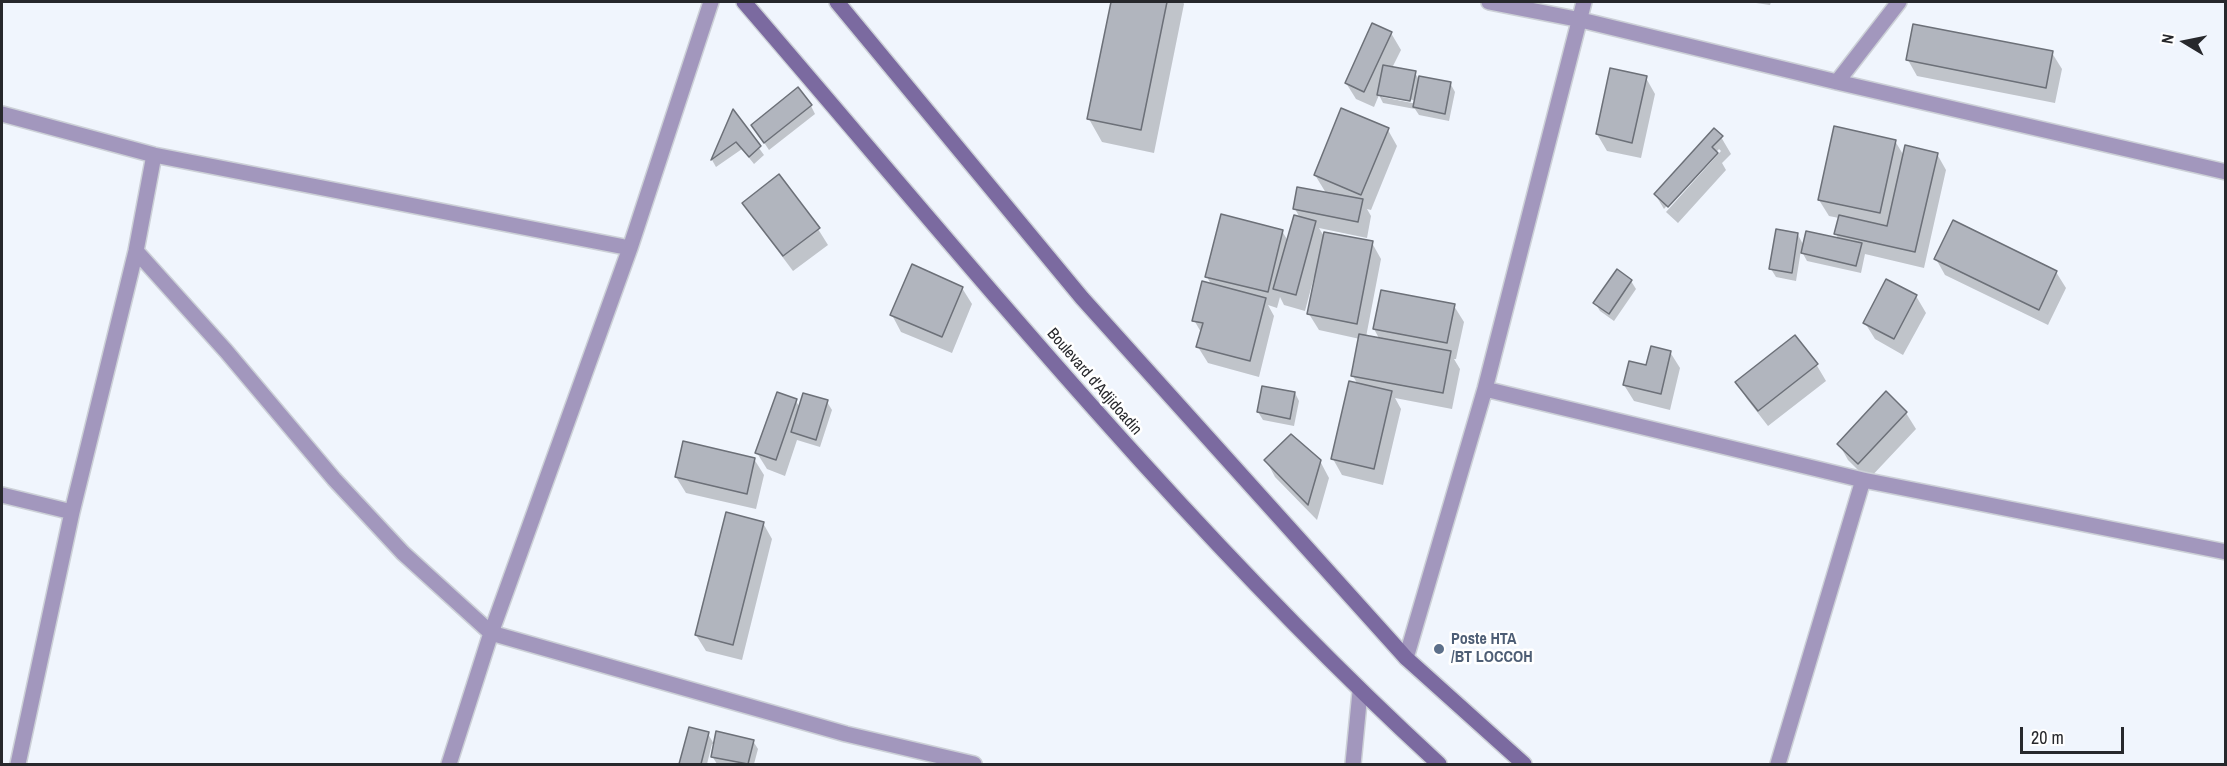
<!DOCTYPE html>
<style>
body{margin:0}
#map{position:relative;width:2227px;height:766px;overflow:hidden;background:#f0f5fd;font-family:"Archivo Narrow",sans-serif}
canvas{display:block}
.frame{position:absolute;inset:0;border:3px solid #27282c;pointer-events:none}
.north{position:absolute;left:2155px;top:12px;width:60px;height:60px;-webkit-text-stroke:4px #fff;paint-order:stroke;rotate:280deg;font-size:16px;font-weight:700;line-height:24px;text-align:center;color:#27282c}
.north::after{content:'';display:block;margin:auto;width:21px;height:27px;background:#27282c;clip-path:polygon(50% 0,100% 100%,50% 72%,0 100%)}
.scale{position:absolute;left:2020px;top:727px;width:104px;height:27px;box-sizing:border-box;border:3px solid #27282c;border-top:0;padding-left:8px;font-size:18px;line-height:21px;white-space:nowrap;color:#27282c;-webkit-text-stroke:4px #fff;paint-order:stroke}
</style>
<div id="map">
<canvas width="2227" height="766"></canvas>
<div class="frame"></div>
<div class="north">N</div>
<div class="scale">20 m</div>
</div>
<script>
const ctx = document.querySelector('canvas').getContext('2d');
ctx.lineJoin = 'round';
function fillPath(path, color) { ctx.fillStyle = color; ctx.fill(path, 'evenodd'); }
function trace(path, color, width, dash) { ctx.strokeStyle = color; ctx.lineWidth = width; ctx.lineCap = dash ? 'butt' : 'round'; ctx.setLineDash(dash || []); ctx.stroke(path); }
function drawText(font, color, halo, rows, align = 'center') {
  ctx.font = font + ' "Archivo Narrow",sans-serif'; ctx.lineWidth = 5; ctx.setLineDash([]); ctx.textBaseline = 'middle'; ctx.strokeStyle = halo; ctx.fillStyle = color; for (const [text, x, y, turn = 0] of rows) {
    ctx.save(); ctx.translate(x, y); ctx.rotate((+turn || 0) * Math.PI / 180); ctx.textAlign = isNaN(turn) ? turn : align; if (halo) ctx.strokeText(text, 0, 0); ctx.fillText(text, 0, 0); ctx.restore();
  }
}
fillPath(new Path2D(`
 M1113,2H1183L1184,4L1154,153L1102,142L1089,119Z
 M1749,2H1771L1770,5Z
 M1391,33L1401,50L1392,68L1415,73L1420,81L1450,83L1455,92L1449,121L1419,115L1415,109L1383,103L1379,95L1374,107L1356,99L1346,83ZM1382,94L1418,101L1417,104L1382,97Z
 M2052,53L2062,69L2055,103L1917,76L1908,60Z
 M1646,78L1655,94L1641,158L1607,151L1597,134Z
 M811,106L815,114L769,150L753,126Z
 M733,112L764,155L754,164L742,149L716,167L712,160Z
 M1388,130L1397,146L1371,210L1367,209L1371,216L1367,238L1319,228L1325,238L1372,243L1381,259L1366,337L1380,340L1374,329L1454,306L1464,322L1456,359H1454L1460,369L1452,409L1395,398L1401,409L1383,485L1342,475L1333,459L1358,385L1353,376L1360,339L1319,330L1309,314L1316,278L1314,277L1305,311L1284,305L1280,297L1277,308L1268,305L1274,316L1259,377L1208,363L1198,347L1202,334L1194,320L1212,286L1207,277L1282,231L1288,241L1300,218L1295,209L1326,193L1315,175Z
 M1721,137L1731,154L1722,163L1726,170L1678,223L1666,212L1721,151L1719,149L1664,209L1655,194Z
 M1895,141L1904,156L1937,154L1946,170L1924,268L1865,254L1861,273L1807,261L1801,250L1796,281L1776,277L1771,269L1798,235L1804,246L1839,240L1836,234L1839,218L1829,216L1819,200Z
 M744,203L818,229L828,245L793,271L754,219Z
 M1936,259L2056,272L2066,288L2048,325L1945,275Z
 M1617,271L1631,281L1636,289L1614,321L1600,311L1595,303Z
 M962,288L972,304L952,353L901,332L892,315Z
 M1916,296L1926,313L1903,355L1875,339L1865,323Z
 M1670,352L1680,368L1670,410L1634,401L1624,385Z
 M1816,364L1826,381L1768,426L1747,399L1737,383Z
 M1295,393L1299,401L1294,426L1263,420L1258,412Z
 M796,401L800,408L827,402L832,410L820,447L797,440L785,476L767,469L757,453Z
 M1906,413L1916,429L1868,480L1848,460L1839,444Z
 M754,459L764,475L756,509L686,493L676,477Z
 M1266,460L1320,461L1329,478L1317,520L1275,477Z
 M763,523L772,539L742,660L706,651L696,635Z
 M690,728L708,734L714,744H712L707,764H680Z
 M753,741L758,749L754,764H717L712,756Z`), '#0003');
const building = new Path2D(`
 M1111,2H1167L1141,130L1087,119Z
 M1372,23L1392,32L1364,92L1345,83Z
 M1913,24L2053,51L2046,88L1906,60Z
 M1383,65L1416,71L1410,101L1377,95Z
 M1610,68L1647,76L1632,143L1596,134Z
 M1419,76L1451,82L1445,114L1413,107Z
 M798,87L812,105L764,143L751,125Z
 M1341,108L1389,128L1361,195L1314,175Z
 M733,109L761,146L749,157L736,142L711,160Z
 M1834,126L1896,140L1880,213L1818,200Z
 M1714,128L1723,136L1712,147L1718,153L1668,207L1654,194Z
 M1905,145L1938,153L1915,252L1834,234L1839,215L1887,226Z
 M779,174L820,228L783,256L742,203Z
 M1297,187L1363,199L1358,222L1293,209Z
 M1221,214L1283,230L1268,292L1205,277Z
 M1294,215L1316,221L1296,295L1273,289Z
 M1953,220L2057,271L2039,310L1934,259Z
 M1776,229L1798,233L1792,273L1769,269Z
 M1806,231L1862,243L1856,266L1801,253Z
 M1324,232L1373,241L1357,324L1307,314Z
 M912,264L963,287L942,337L890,315Z
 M1617,269L1632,280L1609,314L1593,303Z
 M1886,279L1917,295L1894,339L1863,323Z
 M1202,281L1266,298L1250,361L1196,347L1203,323L1192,321Z
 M1381,290L1455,304L1447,343L1373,329Z
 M1359,334L1451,351L1443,393L1351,376Z
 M1795,335L1818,364L1758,411L1735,382Z
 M1651,346L1671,351L1661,394L1623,385L1629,361L1646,365Z
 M1349,381L1392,391L1374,469L1331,459Z
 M1262,386L1295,392L1290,419L1257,412Z
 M1886,391L1907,412L1858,464L1837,444Z
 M777,392L797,399L776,460L755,453Z
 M803,393L828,400L816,440L791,432Z
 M1291,434L1321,460L1308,505L1264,460Z
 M683,441L755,458L747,494L675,477Z
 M726,512L764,522L733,645L695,635Z
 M689,727L709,732L701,764H679Z
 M716,731L754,740L748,764L711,757Z`);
fillPath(building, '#b1b5be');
trace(building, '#6c7078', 1.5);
const minor = new Path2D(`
 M1489,2L1581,20L1837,82L2226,172
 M1837,82L1899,2
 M2,114L154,155L630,248
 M136,251L226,351L334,479L403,553L491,633L846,734L974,764
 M1485,389L1863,480L2226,552
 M2,495L72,512
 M1406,658L1485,389L1584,2
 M18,764L72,512L136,251L154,155
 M449,764L491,633L630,248L711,2
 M1353,764L1360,692
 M1778,764L1863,480`);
const secondary = new Path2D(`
 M744,2C968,262 1185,531 1439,764
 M837,2L1082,298L1406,658L1524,764`);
trace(minor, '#ccd0d7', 18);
trace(secondary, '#ccd0d7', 18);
trace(minor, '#a297bd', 15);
trace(secondary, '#7b6aa0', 15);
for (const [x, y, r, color] of [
 [1439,649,6,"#5c6f8a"]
]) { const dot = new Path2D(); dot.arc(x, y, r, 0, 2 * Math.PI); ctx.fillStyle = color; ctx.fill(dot); trace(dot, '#fff', 2); }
drawText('16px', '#27282c', '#fff', [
 ["Boulevard d'Adjidoadin",1094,382,49]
]);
drawText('bold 16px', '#4e5e75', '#fff', [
 ["Poste HTA",1451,640],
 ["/BT LOCCOH",1451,658]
], 'left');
</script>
